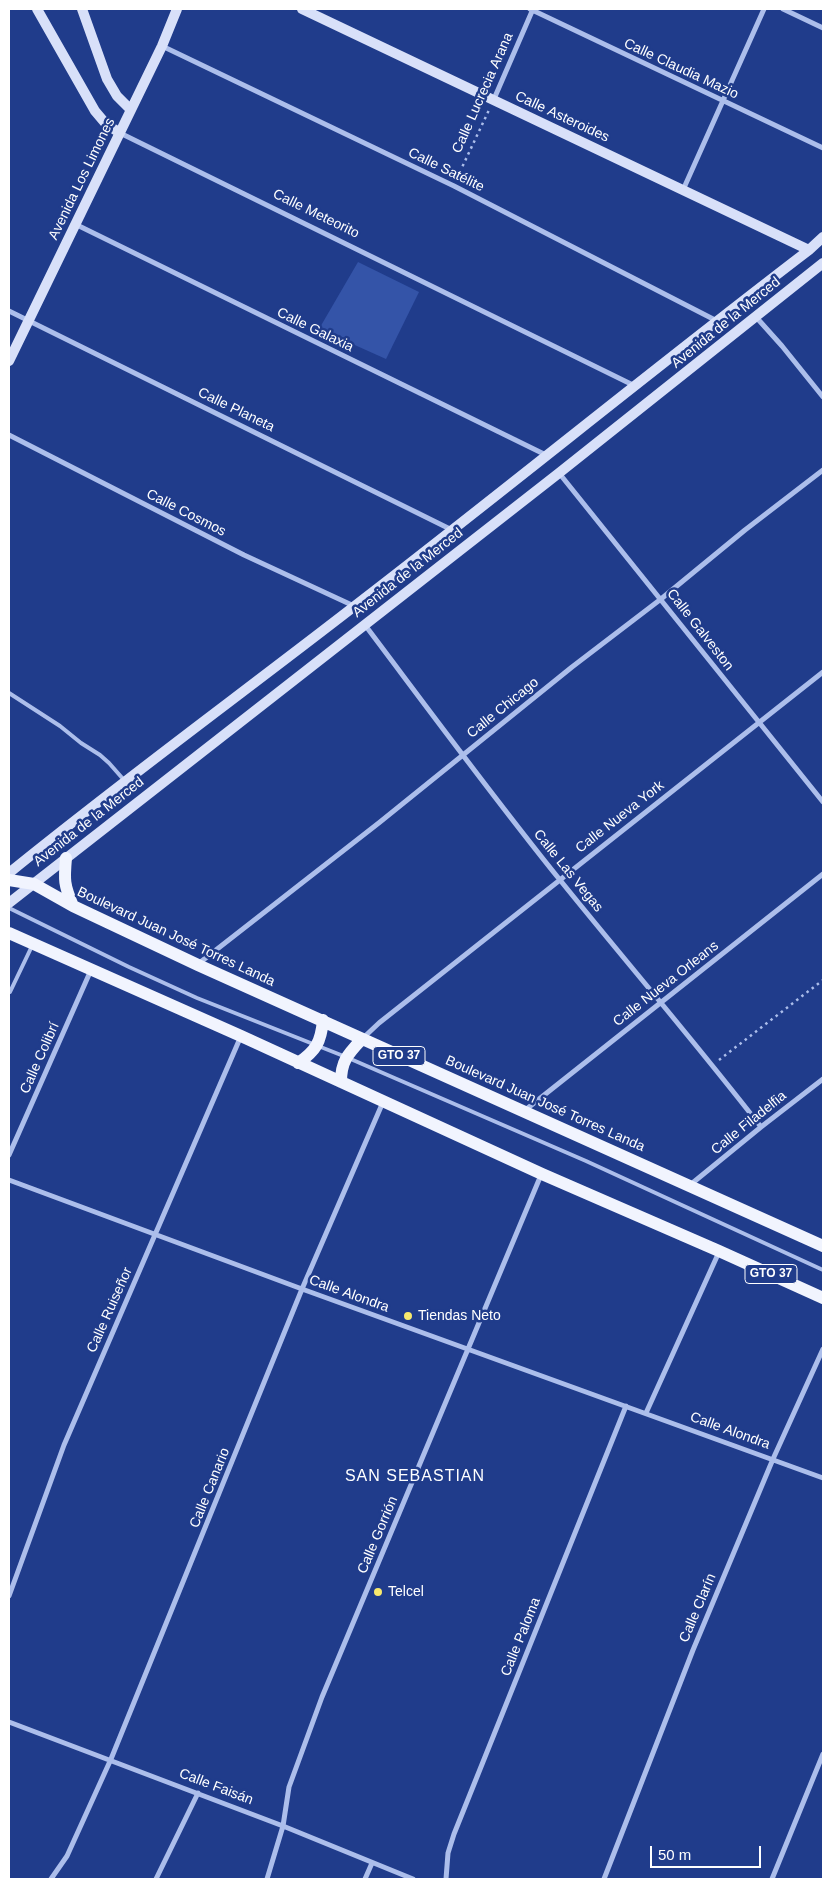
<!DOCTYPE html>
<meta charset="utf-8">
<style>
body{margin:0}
#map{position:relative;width:832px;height:1888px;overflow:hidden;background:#203c8b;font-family:Arial,sans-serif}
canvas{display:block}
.frame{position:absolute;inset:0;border:10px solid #fff;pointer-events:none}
.scale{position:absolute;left:650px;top:1846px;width:111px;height:22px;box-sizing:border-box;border:2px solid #fff;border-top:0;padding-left:6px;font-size:15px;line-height:18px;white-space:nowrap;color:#fff;-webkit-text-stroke:4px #203c8b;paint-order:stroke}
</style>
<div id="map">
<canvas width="832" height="1888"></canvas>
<div class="frame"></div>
<div class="scale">50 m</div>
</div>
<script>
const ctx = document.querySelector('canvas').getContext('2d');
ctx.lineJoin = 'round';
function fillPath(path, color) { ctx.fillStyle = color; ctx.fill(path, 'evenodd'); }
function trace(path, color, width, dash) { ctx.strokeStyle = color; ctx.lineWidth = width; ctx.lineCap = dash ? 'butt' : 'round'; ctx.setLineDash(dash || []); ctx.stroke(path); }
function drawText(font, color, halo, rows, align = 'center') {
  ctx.font = font + ' Arial,sans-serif'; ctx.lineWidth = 5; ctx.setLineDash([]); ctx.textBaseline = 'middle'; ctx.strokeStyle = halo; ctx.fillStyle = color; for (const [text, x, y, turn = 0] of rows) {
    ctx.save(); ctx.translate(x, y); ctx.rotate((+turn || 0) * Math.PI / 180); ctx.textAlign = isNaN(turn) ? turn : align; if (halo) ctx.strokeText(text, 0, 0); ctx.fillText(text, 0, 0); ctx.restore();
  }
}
fillPath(new Path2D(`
 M358,262L419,292L386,359L319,329Z`), '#3454a8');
trace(new Path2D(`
 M457,178L489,110
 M719,1060L823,980`), '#acbeeb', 2.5, [2.5, 4]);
trace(new Path2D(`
 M9,693L60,726L81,743L100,755L109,763L124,780
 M9,908L129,967L197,998L346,1057L586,1161L823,1270
 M10,992L32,946`), '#acbeeb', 4);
trace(new Path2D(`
 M530,9L823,148
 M783,9L823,28
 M162,46L454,186L717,321
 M494,99L533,9
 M120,133L635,386
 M683,190L764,9
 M75,224L546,455
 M9,311L452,530
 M756,317L782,346L823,397
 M9,435L244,555L354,606
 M559,473L823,802
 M365,625C429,710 493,797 560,880C627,963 696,1043 761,1127
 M198,964L380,822L572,667L661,599L745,530L823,470
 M362,1039L379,1023L823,672
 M524,1111L823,874
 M9,1155L91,970
 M9,1180L302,1289L823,1478
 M690,1185L761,1127L823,1079
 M646,1413L719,1252
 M9,1596L64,1445L241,1036
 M9,1722L283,1826L413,1879
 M51,1879L67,1856L111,1759L302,1289L383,1102
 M156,1879L198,1793
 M267,1879L283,1826L289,1787L322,1697L541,1175
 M365,1879L372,1863
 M446,1879L448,1853L454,1834L626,1406
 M604,1879L693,1650L773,1459L823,1349
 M772,1879L823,1754`), '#acbeeb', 5);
trace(new Path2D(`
 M37,9L95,111L106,124L120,133
 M82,9L107,79L117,96L131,110
 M302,9L809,250
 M9,361L162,46L177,9
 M9,873C122,781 240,695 356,605C508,488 657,366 809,250L823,237
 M9,903L559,473L823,263`), '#d8e0f9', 10);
trace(new Path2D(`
 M66,858C64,880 64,885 73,906
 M9,880L34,884L73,906L198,965L823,1246
 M9,933L241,1036L542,1174L719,1251L823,1298
 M298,1063C316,1051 321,1042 323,1020
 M341,1082C341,1061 348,1054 362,1039`), '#f1f4fe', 12);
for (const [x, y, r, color] of [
 [408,1316,5,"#f8e96d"],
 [378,1592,5,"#f8e96d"]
]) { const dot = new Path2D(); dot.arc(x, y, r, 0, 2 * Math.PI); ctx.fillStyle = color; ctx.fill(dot); trace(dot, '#203c8b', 2); }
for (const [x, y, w] of [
 [399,1056,52],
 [771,1274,52]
]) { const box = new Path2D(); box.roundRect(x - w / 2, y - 9.5, w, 19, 4); ctx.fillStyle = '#203c8b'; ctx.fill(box); trace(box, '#fff', 1); }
drawText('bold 12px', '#fff', null, [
 ["GTO 37",399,1056],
 ["GTO 37",771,1274]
]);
drawText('14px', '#fff', '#203c8b', [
 ["Calle Claudia Mazio",681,69,25],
 ["Calle Lucrecia Arana",483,93,-66],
 ["Calle Asteroides",562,117,25],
 ["Calle Satélite",446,170,26],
 ["Avenida Los Limones",82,179,-64],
 ["Calle Meteorito",316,214,26],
 ["Avenida de la Merced",726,323,-39],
 ["Calle Galaxia",315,330,26],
 ["Calle Planeta",236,410,26],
 ["Calle Cosmos",186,513,27],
 ["Avenida de la Merced",408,573,-38],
 ["Calle Galveston",700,630,52],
 ["Calle Chicago",503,708,-39],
 ["Calle Nueva York",620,817,-38],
 ["Avenida de la Merced",89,822,-38],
 ["Calle Las Vegas",568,871,51],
 ["Boulevard Juan José Torres Landa",176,937,25],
 ["Calle Nueva Orleans",666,984,-38],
 ["Calle Colibrí",40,1058,-66],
 ["Boulevard Juan José Torres Landa",545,1104,24],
 ["Calle Filadelfia",749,1123,-39],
 ["Calle Alondra",349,1294,20],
 ["Calle Ruiseñor",110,1310,-66],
 ["Calle Alondra",730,1431,20],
 ["Calle Canario",210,1488,-68],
 ["Calle Gorrión",378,1535,-67],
 ["Calle Clarín",698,1608,-67],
 ["Calle Paloma",521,1637,-68],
 ["Calle Faisán",216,1787,21]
]);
drawText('14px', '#fff', '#203c8b', [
 ["Tiendas Neto",418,1316],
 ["Telcel",388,1592]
], 'left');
ctx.letterSpacing = '1px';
drawText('16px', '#fff', '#203c8b', [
 ["SAN SEBASTIAN",415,1477]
]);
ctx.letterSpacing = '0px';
</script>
